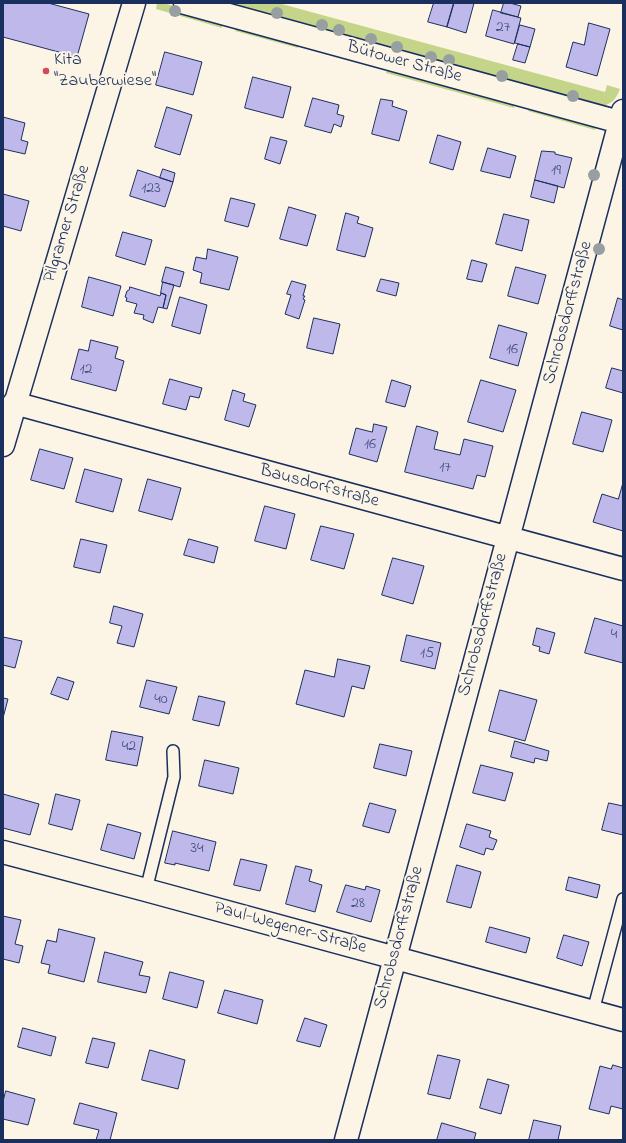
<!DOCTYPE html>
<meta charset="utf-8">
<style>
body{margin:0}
#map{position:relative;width:626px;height:1143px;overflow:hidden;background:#fcf5e5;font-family:"Indie Flower",sans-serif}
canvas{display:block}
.frame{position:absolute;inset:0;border:4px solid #1b2f5e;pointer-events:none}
</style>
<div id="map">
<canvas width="626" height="1143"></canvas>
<div class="frame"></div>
</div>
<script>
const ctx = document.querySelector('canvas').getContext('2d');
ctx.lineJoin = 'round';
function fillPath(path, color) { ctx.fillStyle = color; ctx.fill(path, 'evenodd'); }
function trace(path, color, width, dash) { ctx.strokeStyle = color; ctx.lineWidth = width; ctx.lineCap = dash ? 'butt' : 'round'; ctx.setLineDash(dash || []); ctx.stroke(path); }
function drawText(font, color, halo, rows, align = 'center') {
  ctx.font = font + ' "Indie Flower",sans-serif'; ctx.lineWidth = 4; ctx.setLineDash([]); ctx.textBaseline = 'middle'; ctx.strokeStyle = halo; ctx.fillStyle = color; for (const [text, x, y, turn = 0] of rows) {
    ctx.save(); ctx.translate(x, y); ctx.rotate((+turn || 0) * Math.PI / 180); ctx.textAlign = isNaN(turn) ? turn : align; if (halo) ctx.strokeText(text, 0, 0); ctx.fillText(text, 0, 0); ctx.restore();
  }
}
fillPath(new Path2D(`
 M157,3H163L222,20V28L156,9Z
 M222,3H278L605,92L607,85L620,89C616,99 612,105 600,106Z
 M239,24L298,40V48L235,31Z
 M389,65L514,99V108L386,73Z
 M531,104L597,123L595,130L528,111Z`), '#c4d58a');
const building = new Path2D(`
 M3,3H48L89,14L77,57L3,37Z
 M434,3H454L447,27L428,22Z
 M454,3H474L466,33L447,27Z
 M504,3H510L521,6L518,17L501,13Z
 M493,10L521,18L514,44L486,36Z
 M589,23L610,29L597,76L566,67L573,42L584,45Z
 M520,25L535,29L530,47L515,43Z
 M518,44L530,47L525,63L513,60Z
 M165,52L202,62L193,95L156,85Z
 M253,77L291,87L283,118L245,108Z
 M313,98L339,105L337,114L344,116L341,127L334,124L331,133L305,126Z
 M381,99L393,101L392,106L407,111L399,141L372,134Z
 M167,107L192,115L180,155L155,147Z
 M3,117L25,123L21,140L28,142L25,154L3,149Z
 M438,135L461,142L453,170L430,163Z
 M271,137L287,141L280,164L265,159Z
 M488,148L516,156L510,178L481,171Z
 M542,151L555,152V154L572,158L564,188L535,180Z
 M163,169L175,173L173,182L160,178Z
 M138,170L173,182L165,207L130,196Z
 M535,180L558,186L554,203L531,197Z
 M3,194L29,201L21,231L3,226Z
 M231,198L255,204L248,227L225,221Z
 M289,207L316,215L307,246L280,239Z
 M346,213L359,217L357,223L373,228L365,257L337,250Z
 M504,214L529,220L522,251L496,244Z
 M123,232L152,240L145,265L116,256Z
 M208,249L238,257L229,290L200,283L202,273L193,270L196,257L206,259Z
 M472,260L487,264L482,282L467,279Z
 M166,267L184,272L180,287L162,282Z
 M516,267L546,275L538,304L508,296Z
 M89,277L121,286L113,316L82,307Z
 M381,279L399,283L396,296L377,291Z
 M292,281L306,285L303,296H305L303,299L305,300L299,319L285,314L291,295L287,294Z
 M163,282L174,285L167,309L163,308L166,295L161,293Z
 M130,287L160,296L161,293L166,295L163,308L158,307L153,323L143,319L144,315L134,313L137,304L126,301L127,298L125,297L127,291L129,290Z
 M180,297L207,305L200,334L172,326Z
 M618,298L623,300V330L610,326Z
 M314,318L340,324L333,354L307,348Z
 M499,325L527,333L518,366L490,358Z
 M91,340L118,347L115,358L124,361L116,391L71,379L79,349L88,351Z
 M612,368L623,371V393L606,388Z
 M170,379L202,388L199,398L190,396L186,410L163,404Z
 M392,380L411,386L405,407L386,402Z
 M481,380L516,390L503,432L468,422Z
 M233,390L245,394L243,401L256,405L249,427L225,420Z
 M582,412L612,420L603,452L573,444Z
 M374,424L387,427L377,462L349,454L356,428L372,432Z
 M417,426L438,432L434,449L460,455L464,439L493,446L485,477L477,475L473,489L405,472Z
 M40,449L73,458L64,489L31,480Z
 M85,469L122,479L113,512L76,502Z
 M148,479L181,488L172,520L139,511Z
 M623,483V531L593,522L602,494L618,499Z
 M265,506L295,514L286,549L255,541Z
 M321,526L354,534L344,569L311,560Z
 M81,539L107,545L100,573L74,567Z
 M189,539L218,547L214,563L184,555Z
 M393,558L424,566L413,604L382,595Z
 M114,606L143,614L134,647L117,643L122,626L110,623Z
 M595,618L623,626V663L585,653Z
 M537,628L555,633L549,654L539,651L540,647L533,645Z
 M407,635L441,643L435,669L401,661Z
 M3,637L22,641L15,668L3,665Z
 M338,659L370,666L364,689L352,686L344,717L296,704L305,670L334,677Z
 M58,677L74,682L68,700L51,694Z
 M147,680L177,687L169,714L140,707Z
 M500,690L537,700L525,741L489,731Z
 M199,696L225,702L219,726L193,720Z
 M3,698L8,699L3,718Z
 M112,731L143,737L137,766L106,760Z
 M515,741L549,751L547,761L535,758L534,763L511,757Z
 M380,744L412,751L406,776L374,768Z
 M205,760L239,768L233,794L199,786Z
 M481,765L513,773L505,801L473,793Z
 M3,794L39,804L30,835L3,828Z
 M56,794L80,800L72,830L49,824Z
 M370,803L396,810L389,833L363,826Z
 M609,803L623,806V835L602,830Z
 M108,824L141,833L134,859L101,850Z
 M467,824L491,831L489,837L497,840L493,850L486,848L484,855L460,847Z
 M173,831L216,842L209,871L175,863V865L165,863Z
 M241,859L267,865L260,891L234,885Z
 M457,865L481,872L471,908L447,902Z
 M296,866L312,870L309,881L322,885L315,912L286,904Z
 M569,877L600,885L597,898L566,890Z
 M346,885L365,890L366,886L380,890L371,922L337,912Z
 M3,916L21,920L15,944L23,946L19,963L3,959Z
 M490,927L530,938L526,953L486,942Z
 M59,929L95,938L84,982L48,973L50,965L41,963L47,940L56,942Z
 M564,935L589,942L582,966L557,958Z
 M105,952L143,962L139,975L150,977L146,993L98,982Z
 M170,972L204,981L197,1008L163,999Z
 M225,990L263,1000L257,1024L218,1013Z
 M305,1018L327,1025L320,1047L297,1041Z
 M23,1028L56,1037L51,1056L18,1047Z
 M93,1038L115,1043L108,1068L86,1063Z
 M150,1050L185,1060L178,1089L142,1080Z
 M438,1055L460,1060L450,1099L428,1094Z
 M613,1065L623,1068V1109L611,1106L609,1114L589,1109L600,1066L611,1069Z
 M488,1079L509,1085L501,1114L480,1108Z
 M6,1091L35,1099L28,1125L3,1119V1102Z
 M80,1103L117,1113L110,1140H96L99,1130L74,1124Z
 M534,1120L561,1126L558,1140H529Z
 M442,1123L476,1133L474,1140H437Z`);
fillPath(building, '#bfb9eb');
trace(building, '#1b2f5e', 1);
const service = new Path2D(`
 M146,890L174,777L173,751
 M593,1011L623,899`);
const minor = new Path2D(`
 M185,3L623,123
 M14,403L623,569
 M3,445L134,3
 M3,852L146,890L623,1020
 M346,1140L623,111`);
trace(service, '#1b2f5e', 14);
trace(minor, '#1b2f5e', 25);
trace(service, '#fcf5e5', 11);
trace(minor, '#fcf5e5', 22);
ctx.fillStyle = '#979fa1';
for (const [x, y] of [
 [175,11],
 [277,13],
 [322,25],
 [339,30],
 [371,39],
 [397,47],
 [431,57],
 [449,60],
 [502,76],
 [573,96],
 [594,175],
 [599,249]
]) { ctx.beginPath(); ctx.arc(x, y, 6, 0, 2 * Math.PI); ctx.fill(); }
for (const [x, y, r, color] of [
 [46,71,4,"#d1495b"]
]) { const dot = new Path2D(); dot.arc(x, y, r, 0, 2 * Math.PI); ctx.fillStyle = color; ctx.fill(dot); trace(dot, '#fcf5e5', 1.5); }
drawText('16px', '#445281', null, [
 ["27",503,28],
 ["19",556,171],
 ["123",151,189],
 ["16",512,350],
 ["12",86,370],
 ["16",370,445],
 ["17",445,468],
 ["4",614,635],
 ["15",427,654],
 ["40",161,700],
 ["42",129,747],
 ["34",197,849],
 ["28",358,904]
]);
drawText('18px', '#1b2f5e', '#fcf5e5', [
 ["Kita",54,61],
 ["\"Zauberwiese\"",54,82]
], 'left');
drawText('18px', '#1b2f5e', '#fcf5e5', [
 ["Bütower Straße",404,63,15],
 ["Pilgramer Straße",68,224,-73],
 ["Schrobsdorffstraße",569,313,-75],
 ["Bausdorfstraße",319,487,15],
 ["Schrobsdorffstraße",484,625,-75],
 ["Paul-Wegener-Straße",290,929,15],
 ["Schrobsdorffstraße",400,938,-75]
]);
</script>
